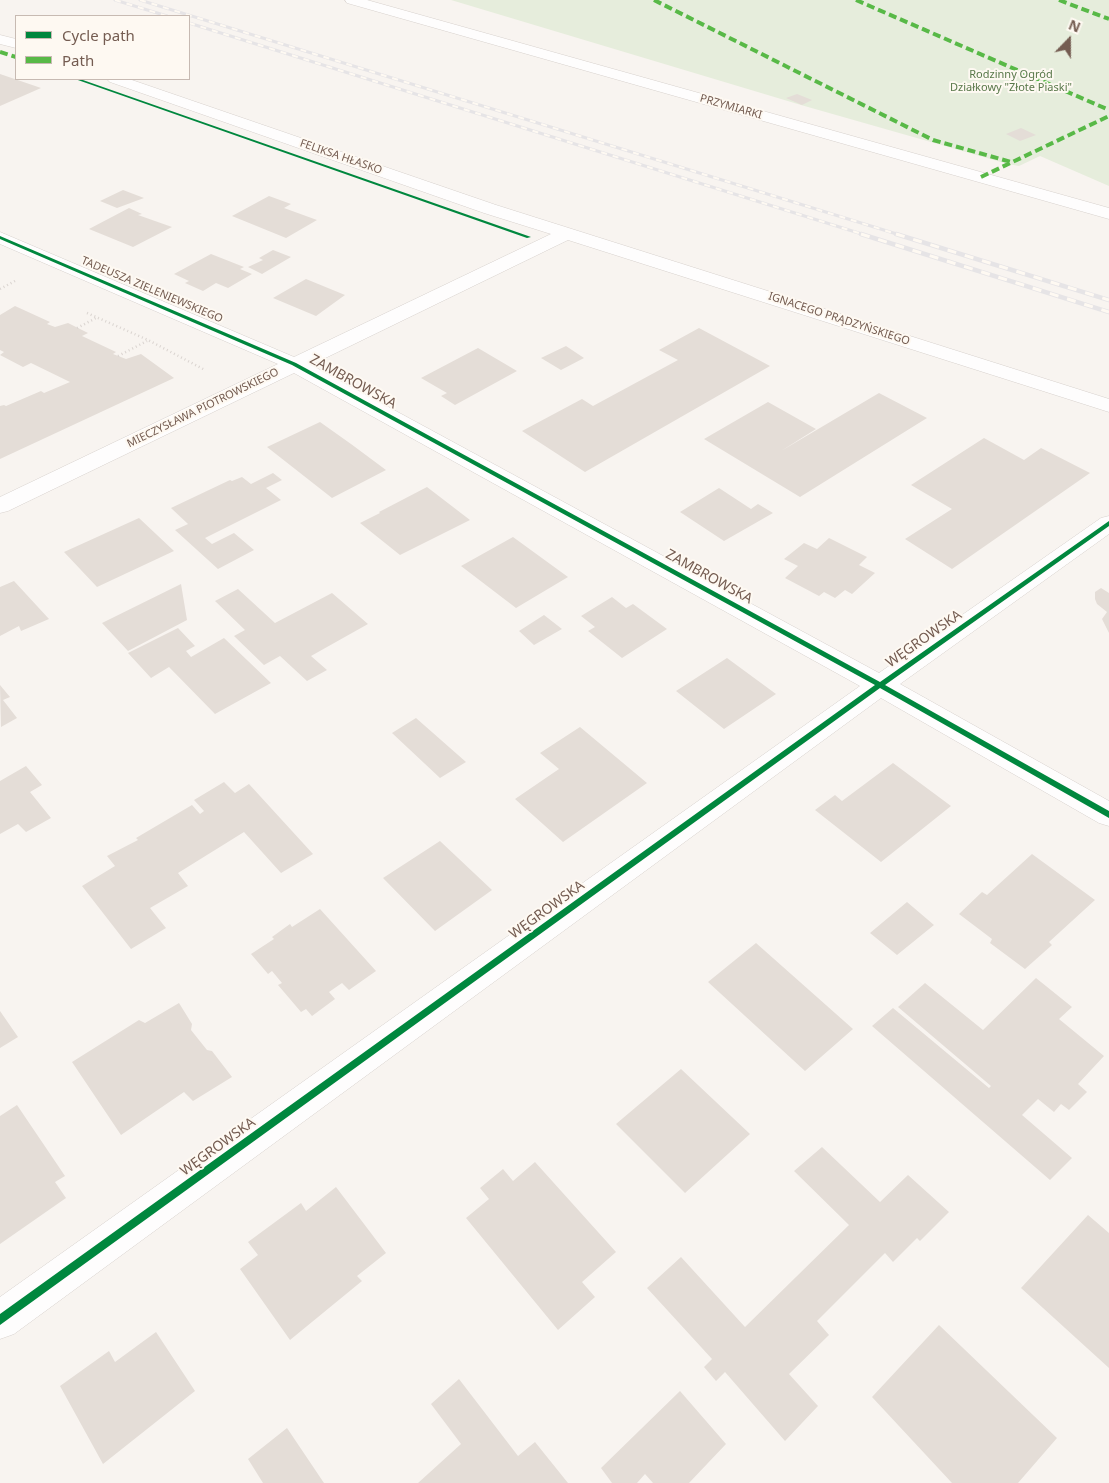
<!DOCTYPE html>
<meta charset="utf-8">
<style>
body{margin:0}
#map{position:relative;width:1109px;height:1483px;overflow:hidden;background:#f8f4f0;font-family:"Noto Sans",sans-serif}
canvas{display:block}
.legend{position:absolute;left:15px;top:15px;width:175px;height:65px;box-sizing:border-box;background:#fef9f2;border:1px solid #c7bab2;margin:0;padding:6px 9px;list-style:none;font-size:15px;color:#745c51}
.legend li{display:flex;align-items:center;gap:10px;height:25px}
.legend b{width:25px;border:1px solid #c7bab2}
.north{position:absolute;left:1044px;top:15px;width:50px;height:50px;-webkit-text-stroke:4px #fef9f2;paint-order:stroke;rotate:22deg;font-size:14px;font-weight:700;line-height:20px;text-align:center;color:#745c51}
.north::after{content:'';display:block;margin:auto;width:18px;height:22px;background:#745c51;clip-path:polygon(50% 0,100% 100%,50% 72%,0 100%)}
</style>
<div id="map">
<canvas width="1109" height="1483"></canvas>
<ul class="legend">
<li><b style="height:6px;background:#00873e"></b>Cycle path</li>
<li><b style="height:6px;background:#58b947"></b>Path</li>
</ul>
<div class="north">N</div>
</div>
<script>
const ctx = document.querySelector('canvas').getContext('2d');
ctx.lineJoin = 'round';
function fillPath(path, color) { ctx.fillStyle = color; ctx.fill(path, 'evenodd'); }
function trace(path, color, width, dash) { ctx.strokeStyle = color; ctx.lineWidth = width; ctx.lineCap = dash ? 'butt' : 'round'; ctx.setLineDash(dash || []); ctx.stroke(path); }
function drawText(font, color, halo, rows, align = 'center') {
  ctx.font = font + ' "Noto Sans",sans-serif'; ctx.lineWidth = 4; ctx.setLineDash([]); ctx.textBaseline = 'middle'; ctx.strokeStyle = halo; ctx.fillStyle = color; for (const [text, x, y, turn = 0] of rows) {
    ctx.save(); ctx.translate(x, y); ctx.rotate((+turn || 0) * Math.PI / 180); ctx.textAlign = isNaN(turn) ? turn : align; if (halo) ctx.strokeText(text, 0, 0); ctx.fillText(text, 0, 0); ctx.restore();
  }
}
fillPath(new Path2D(`
 M451,0H1109V186L1040,156L1019,166L1008,164L801,105Z`), '#e6eddc');
fillPath(new Path2D(`
 M0,74L41,88L0,106Z
 M797,94L812,100L802,105L786,98Z
 M1021,128L1036,135L1020,141L1006,134Z
 M123,190L144,198L117,208L100,201Z
 M269,196L291,204L284,208L317,220L286,238L232,216Z
 M129,208L142,214L138,215L172,227L133,247L89,229Z
 M273,250L291,257L262,274L248,267L263,260L259,258Z
 M211,254L244,267L240,269L252,274L228,288L216,283L203,291L185,283L189,281L174,274Z
 M306,279L345,295L316,316L273,298Z
 M15,306L50,322L47,324L55,327L68,323L88,333L82,336L116,352L113,354L126,359L141,354L174,378L0,459V406L4,405L6,406L41,391L44,393L70,382L31,363L23,367L0,355L4,352L0,350V315Z
 M699,328L770,366L585,472L522,431L582,399L593,406L678,360L659,350Z
 M566,346L584,358L561,370L541,358Z
 M478,348L517,371L455,405L441,396L447,393L421,378Z
 M879,393L927,418L800,497L704,439L768,402L816,429L781,451Z
 M320,422L351,444L386,470L332,498L267,447Z
 M984,438L1024,460L1041,448L1090,473L952,569L905,539L952,509L911,485Z
 M273,473L282,480L266,488L281,500L205,538L212,544L234,533L254,550L218,569L175,530L188,524L171,508L230,480L232,481L242,477L251,484Z
 M427,487L470,520L400,555L360,523L380,513L379,512Z
 M719,488L751,509L758,504L773,513L724,541L680,512Z
 M139,518L174,551L97,587L64,552Z
 M513,537L568,577L516,608L461,566Z
 M829,538L867,557L859,565L875,573L852,594L845,590L835,598L824,592L819,596L785,578L798,566L784,559L804,543L817,549Z
 M14,581L49,619L21,631L19,626L0,636V587Z
 M181,584L187,620L128,651L102,623Z
 M1101,588L1109,593V633L1102,619L1107,612L1097,604L1095,599V592Z
 M238,589L275,623L332,593L368,624L311,656L327,670L307,681L280,656L264,665L234,636L245,630L215,601Z
 M612,597L626,608L633,604L667,629L622,658L588,631L595,627L581,616Z
 M544,615L562,629L534,645L519,631Z
 M178,628L195,646L186,651L191,657L224,638L271,683L215,714L169,667L151,678L128,653Z
 M727,658L776,694L724,729L676,691Z
 M0,685L10,697L3,700L17,718L1,727Z
 M416,718L466,762L440,778L392,733Z
 M580,727L647,783L563,842L515,799L559,769L540,753Z
 M893,763L951,806L881,862L815,810L835,795L842,801Z
 M26,766L42,785L30,792L51,818L26,832L18,824L0,834V781Z
 M224,782L235,793L249,784L313,854L281,873L244,832L178,873L188,886L150,908L166,928L131,949L82,886L115,866L107,856L138,840L136,838L192,805L200,814L204,811L194,800Z
 M440,841L492,890L435,931L383,878Z
 M1032,854L1095,900L1049,942L1052,945L1025,969L990,943L992,939L959,914L982,892L987,895Z
 M907,902L934,925L897,955L870,933Z
 M320,909L376,971L349,990L342,983L329,992L335,999L312,1016L306,1009L301,1012L278,985L282,983L272,971L268,974L251,954L274,939L272,937L290,924L292,927Z
 M756,943L853,1029L805,1071L708,982Z
 M1036,978L1072,1007L1059,1019L1104,1056L1078,1084L1087,1092L1069,1110L1061,1104L1054,1112L1038,1099L1022,1115L1072,1158L1050,1180L872,1026L893,1008L989,1088L991,1086L898,1007L925,983L983,1030Z
 M179,1003L192,1024L191,1030L207,1050L212,1051L232,1077L193,1101L184,1092L121,1135L72,1062L139,1020L145,1023Z
 M0,1011L18,1037L0,1048Z
 M681,1069L750,1134L685,1193L616,1124Z
 M17,1105L65,1176L55,1182L66,1198L0,1244V1116Z
 M822,1147L880,1202L908,1175L949,1212L920,1241L917,1238L893,1262L885,1253L817,1321L829,1335L789,1374L818,1406L785,1441L725,1372L716,1381L704,1367L712,1359L647,1288L681,1257L745,1327L849,1225L794,1171Z
 M535,1162L616,1252L582,1282L595,1297L558,1330L466,1218L489,1199L480,1188L503,1169L513,1181Z
 M336,1187L386,1253L357,1276L362,1281L290,1340L240,1269L258,1255L248,1242L301,1203L306,1211Z
 M1088,1215L1109,1233V1368L1021,1288Z
 M939,1325L1057,1438L1018,1483H952L872,1397Z
 M156,1332L195,1391L103,1464L60,1386L109,1351L115,1362Z
 M459,1379L518,1456L535,1442L568,1483H418L461,1444L431,1404Z
 M680,1391L726,1444L689,1483H653L645,1474L637,1483H612L601,1468Z
 M287,1428L324,1483H263L248,1459Z`), '#e4ddd7');
const minor = new Path2D(`
 M345,0H367L1109,208V219L347,3Z
 M0,35L16,39V48L0,44Z
 M107,79H129L496,205L1109,399V412L568,240L311,365L879,673L1101,518L1109,516V534L900,684L1109,801V826L1099,823L881,698L14,1334L0,1339V1297L860,686L294,373L8,511L0,513V497L278,364L0,244V232L294,357L551,234L484,213L110,82Z`);
trace(minor, '#d7d1cd', 1);
trace(new Path2D(`
 M0,289L15,281L17,282
 M87,313L148,340L205,370
 M77,328L96,318
 M118,356L147,341`), '#dad4d0', 2.5, [1, 3]);
fillPath(minor, '#fefdfd');
const railFar1 = new Path2D(`
 M115,0L167,16
 M140,0L900,235
 M189,23L865,235`);
const rail = new Path2D(`
 M861,234L1109,312
 M896,234L1109,300`);
trace(railFar1, '#e6e4e6', 3);
trace(rail, '#e6e4e6', 4.5);
trace(railFar1, '#fef9f2', 2, [6]);
trace(rail, '#fef9f2', 3, [9]);
trace(new Path2D(`
 M654,0L933,140L1011,162
 M856,0L1109,110
 M1059,0L1109,19
 M0,52L16,57
 M981,177L1109,116`), '#58b947', 4, [8, 4]);
fillPath(new Path2D(`
 M75,79H80L531,237L527,238Z
 M0,236L296,363L880,682L1109,521V526L885,685L1109,811V818L880,688L0,1325V1314L875,685L292,365L0,239Z`), '#00873e');
drawText('11px', '#59784a', '#fef9f2', [
 ["Rodzinny Ogród",1011,75],
 ["Działkowy \"Złote Piaski\"",1011,88]
]);
drawText('11px', '#745c51', '#fef9f2', [
 ["PRZYMIARKI",731,107,16],
 ["FELIKSA HŁASKO",341,157,19],
 ["TADEUSZA ZIELENIEWSKIEGO",152,290,23],
 ["IGNACEGO PRĄDZYŃSKIEGO",839,319,18],
 ["MIECZYSŁAWA PIOTROWSKIEGO",203,408,-26]
]);
drawText('14px', '#745c51', '#fef9f2', [
 ["ZAMBROWSKA",353,382,29],
 ["ZAMBROWSKA",709,577,29],
 ["WĘGROWSKA",924,639,-35],
 ["WĘGROWSKA",547,910,-36],
 ["WĘGROWSKA",218,1147,-36]
]);
</script>
